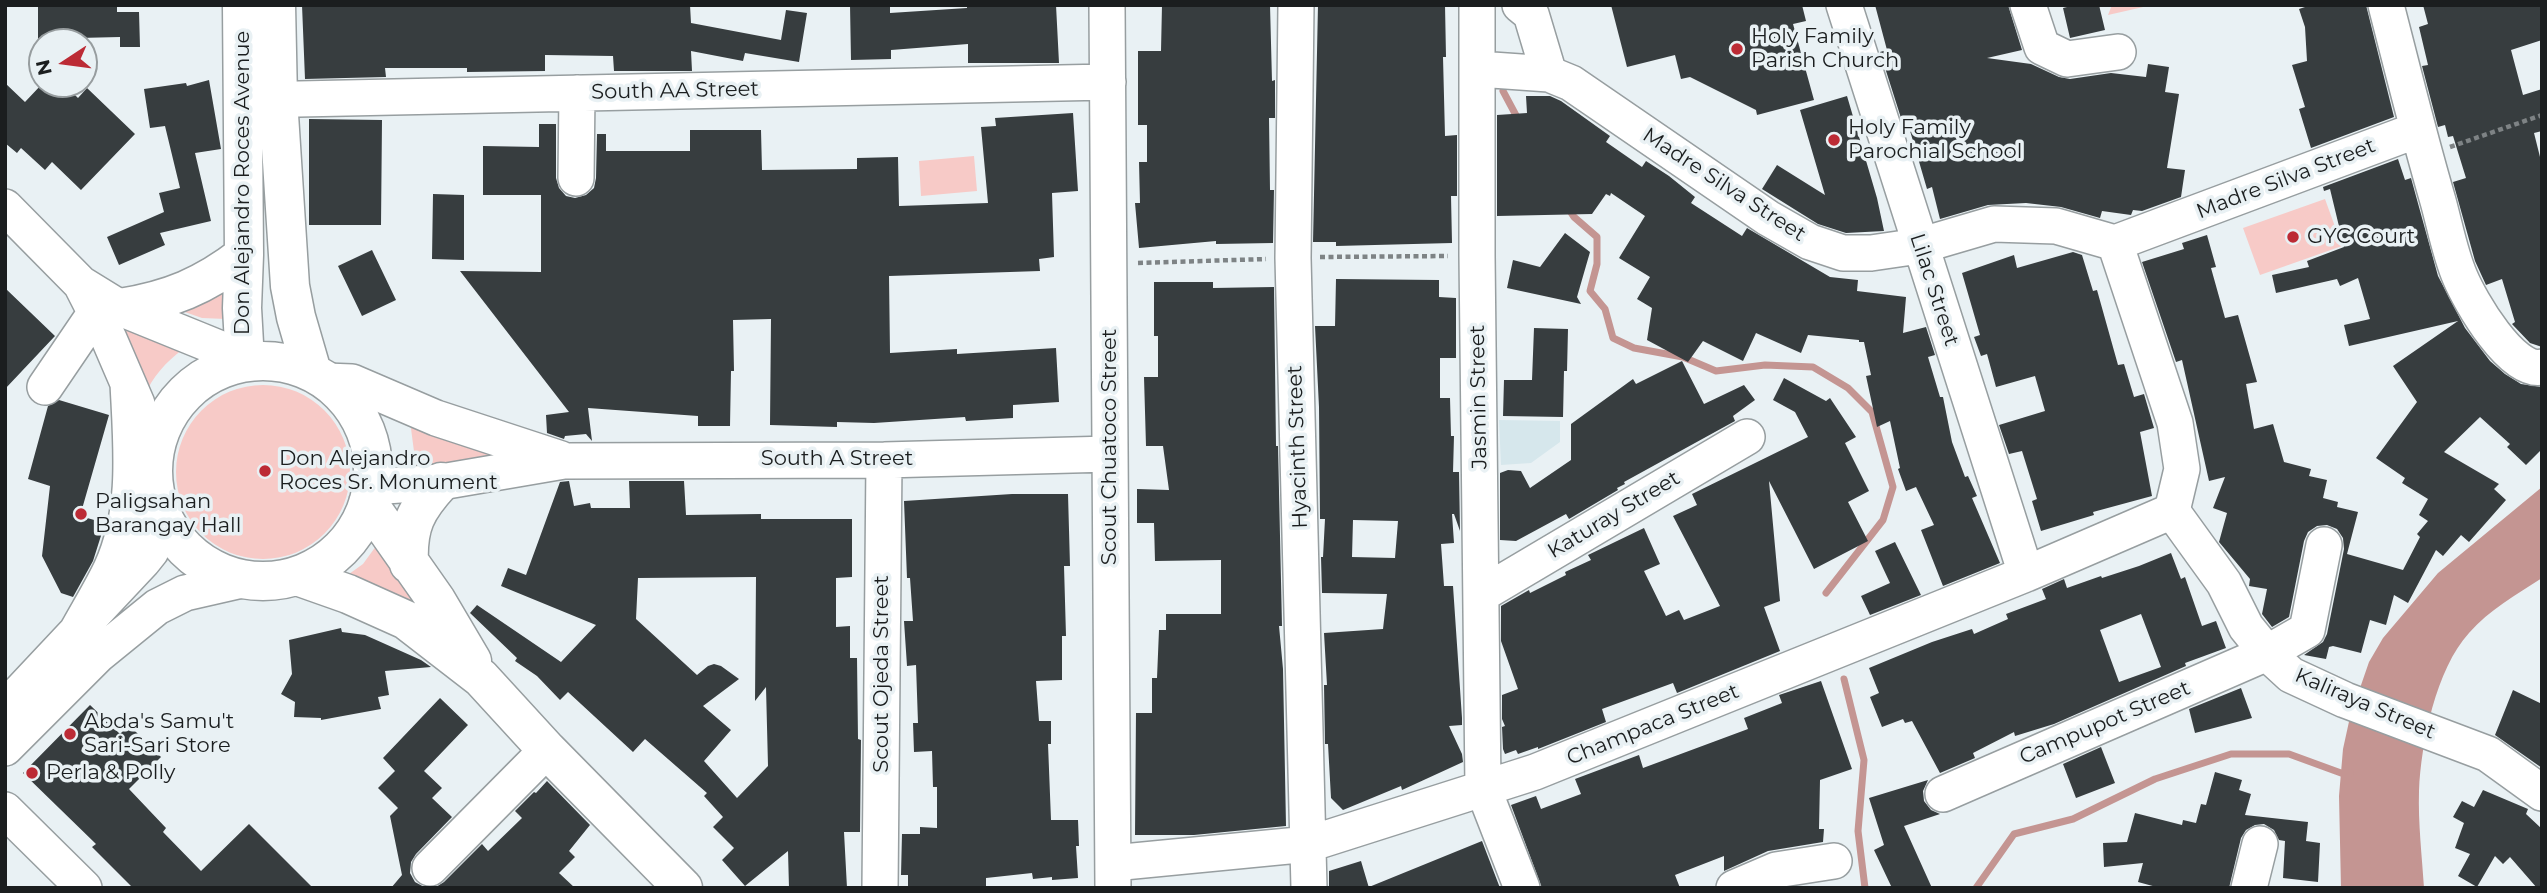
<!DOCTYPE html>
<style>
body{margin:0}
#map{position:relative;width:2547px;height:893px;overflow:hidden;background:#e9f1f4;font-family:Montserrat,sans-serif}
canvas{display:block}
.frame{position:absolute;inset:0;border:7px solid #1b1e1f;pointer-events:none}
.north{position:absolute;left:28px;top:28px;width:70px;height:70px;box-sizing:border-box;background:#e9f1f4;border:2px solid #979d9f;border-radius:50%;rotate:257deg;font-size:19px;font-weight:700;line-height:28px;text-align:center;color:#1b1e1f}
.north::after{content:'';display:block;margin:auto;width:24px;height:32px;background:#bc2b35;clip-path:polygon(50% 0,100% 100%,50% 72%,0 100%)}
</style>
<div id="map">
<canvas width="2547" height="893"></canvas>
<div class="frame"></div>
<div class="north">N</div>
</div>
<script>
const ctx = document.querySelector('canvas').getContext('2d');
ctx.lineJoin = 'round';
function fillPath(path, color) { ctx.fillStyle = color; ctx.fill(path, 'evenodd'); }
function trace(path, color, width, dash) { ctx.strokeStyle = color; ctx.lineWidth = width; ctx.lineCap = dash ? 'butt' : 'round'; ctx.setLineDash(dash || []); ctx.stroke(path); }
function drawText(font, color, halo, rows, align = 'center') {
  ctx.font = font + ' Montserrat,sans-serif'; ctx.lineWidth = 7; ctx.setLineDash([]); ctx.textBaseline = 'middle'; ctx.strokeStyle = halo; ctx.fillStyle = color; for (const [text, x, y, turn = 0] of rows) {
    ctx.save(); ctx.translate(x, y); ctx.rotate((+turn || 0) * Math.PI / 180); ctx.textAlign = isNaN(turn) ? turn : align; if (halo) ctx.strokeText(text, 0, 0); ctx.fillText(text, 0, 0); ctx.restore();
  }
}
fillPath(new Path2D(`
 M1499,420L1560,421V442L1531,463L1501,465Z`), '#d6e7ec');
fillPath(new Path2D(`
 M2112,5H2152L2108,15Z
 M974,156L977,191L921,196L919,161Z
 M2325,199L2342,246L2260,275L2243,228Z
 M229,286L226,319L202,318L179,310Z
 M104,311L150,340L183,349C165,363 153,376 144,397Z
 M176 472a87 87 0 1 1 174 0a87 87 0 1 1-174 0Z
 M410,421L525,464L414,472L415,459Z
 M379,542L424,615L349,574L363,564Z`), '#f7cac7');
fillPath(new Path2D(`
 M2542,487V578C2516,595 2489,610 2469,633C2436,669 2421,743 2419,791C2418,823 2422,856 2424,888H2341L2339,796L2343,749L2350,717L2369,662L2383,638L2438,573Z`), '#c49592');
trace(new Path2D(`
 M1503,91L1519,121
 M1568,208L1574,217L1597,237V264L1590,291L1605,309L1613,338L1634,348L1683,357L1716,371L1765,365L1813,367L1848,388L1872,412L1893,487L1883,520L1826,593
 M1844,679L1864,760L1858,831L1865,888
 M1976,888L2014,834L2073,819L2155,779L2231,754H2289L2341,773H2350`), '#c49592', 7);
fillPath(new Path2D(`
 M38,5H117V12H139L140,47H120V37L78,38V42H38Z
 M302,5H690L691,23L781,40L786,10L807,13L799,62L745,53L743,61L691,51L692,71H614L613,56L545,55V71L467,72V68H385L386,77L305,79Z
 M850,5H890V13L967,8V5H1056L1059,63H968V44L891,50V59L851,60Z
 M1162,5H1270L1272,81L1275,80V118H1269L1270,190H1274L1273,243L1216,244V241L1139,248L1135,203H1140L1139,162H1147V125H1138V51H1161Z
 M1318,5H1445L1446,57H1443L1445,136L1457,135V196H1451L1452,243L1336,246V242H1313Z
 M1611,5H1802L1806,21L1793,24L1814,100L1757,115L1756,110L1690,77L1681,79L1675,55L1627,67Z
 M1875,5H2008L2022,50L1987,58L2031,64L2059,77L2070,79L2111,73L2146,77L2148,64L2169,67L2165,92L2179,94L2167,168L2185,170L2181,197L2142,211L2133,210L2131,215L2102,211L2100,218L2061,207L2026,203L1988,205L1940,219L1932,187L1927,189L1906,117L1901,118L1880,52L1887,50Z
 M2075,5H2099L2105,30L2070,38L2063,8Z
 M2311,5H2366L2394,117L2311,148L2299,109L2305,107L2292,65L2307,61L2305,27L2299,9Z
 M2423,5H2542V40L2511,50L2523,95L2542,89V131L2534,133L2542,165V347L2530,343L2512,324L2515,322L2502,279L2486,285L2475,261L2453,182L2466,178L2453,136L2448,137L2445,125L2438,127L2422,66L2428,65L2419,27L2428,24Z
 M209,80L221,149L195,153L211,221L160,233L165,245L119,265L107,237L164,212L159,193L180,188L165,126L150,128L144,89L186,83L187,86Z
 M5,83L25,102L42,84H64L78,98L87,88L135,134L81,190L52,162L45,170L21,148L17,153L5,143Z
 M1526,96H1550L1561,101L1610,136L1606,142L1642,167L1646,161L1669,176L1695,197L1691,203L1742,236L1747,228L1830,277L1858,280L1857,291L1906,297L1903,333L1926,327L1935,355L1928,357L1940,397H1943L1952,442L1965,477L1968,476L1977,496L1972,498L2000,563L1943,586L1921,530L1934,525L1916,487L1906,491L1898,469L1900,468L1890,421L1877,427L1866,376L1871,375L1864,342H1859V340L1808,335L1801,353L1756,333L1743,361L1703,341L1688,362L1647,340L1652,308L1637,299L1650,277L1619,258L1645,216L1611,193L1610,196L1606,194L1592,214L1497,216V115L1527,113Z
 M1847,96L1877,198L1884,231L1846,233L1818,224L1762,189L1777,165L1825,195L1800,110Z
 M1073,113L1078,191L1052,193L1054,257L1039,259L1040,271L889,276L890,353L957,349V354L1056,348L1059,402L1013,405V418L966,421L965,417L874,423L837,422V427L770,425L771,319L733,320L734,371H731L730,426H698V416L588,408L592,441L586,434L565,436L564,439L547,433L546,415L569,412L460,271L541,272V195H483V146L539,147V124H556V178L559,188L566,196L575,198L586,195L594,188L596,178L597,134H606V151H690V130H761L762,170L857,169V158L898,157L899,206L988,203L981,127L996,126L995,118Z
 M309,119L382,120L381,225H309Z
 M2398,159L2405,180L2411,178L2438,276L2465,328L2490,361L2505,374L2521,384L2542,387V449L2526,465L2507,447L2510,444L2480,417L2444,452L2499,484L2494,489L2506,500L2469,542L2461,535L2443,556L2436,550L2408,603L2394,595L2386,625L2370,620L2361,653L2333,646L2329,647L2326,659L2304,655L2323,642L2327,634L2344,549L2343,538L2337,529L2327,525L2317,526L2308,532L2304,541L2289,617L2272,627L2262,614L2267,589L2249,586L2250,579L2219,542L2227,513L2213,508L2225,477L2209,481L2182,360L2176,362L2142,262L2184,249L2182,243L2207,235L2216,267L2211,268L2225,318L2238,315L2257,382L2246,384L2254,429L2273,424L2284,462L2311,469L2309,476L2327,480L2323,498L2338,502L2337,507L2358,512L2347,554L2403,570L2420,537L2417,534L2428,521L2419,515L2428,499L2402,483L2405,478L2376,458L2417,402L2393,366L2458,321L2349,346L2344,325L2370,319L2358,278L2340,286L2337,279L2276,293L2272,275L2309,267L2307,261L2344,247L2330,189L2324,191L2323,187Z
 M433,194L464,195V260L432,259Z
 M1565,233L1590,252L1577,297L1581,304L1507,288L1513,260L1540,267Z
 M372,250L396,300L362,316L338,266Z
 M2073,252L2082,255L2093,291L2097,290L2118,365L2124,364L2134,397L2144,394L2154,428L2140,432L2152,496L2093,512L2094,515L2041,531L2032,501L2037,499L2022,451L2009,454L1999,425L2045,411L2035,376L1996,387L1987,354L1981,356L1974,337L1980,335L1962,273L2014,255L2017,268Z
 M1336,279L1439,280V297L1456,298V358H1440V398H1450L1451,436H1454L1453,472H1459L1460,531L1454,514H1452L1454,543L1441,544L1444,586H1453L1462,718V725L1449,726L1462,754L1463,762L1402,790L1401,786L1343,810L1331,798L1328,744H1325L1324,685H1327L1324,633L1383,629L1387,594L1322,593L1321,557H1323L1325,519H1320L1319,407L1315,326H1335ZM1353,520L1398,521L1395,558L1352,557Z
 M1154,282H1213V288L1274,287L1276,446H1278L1282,626H1279L1283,669L1286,826L1194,835H1135L1136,713H1152V678H1157L1159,630H1166V614H1221V560L1155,561L1154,523H1137V489L1169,490L1163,446H1146L1144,377H1158V336H1154Z
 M5,288L55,336L5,389Z
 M1534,328L1568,329L1567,371H1564L1563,417L1503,416L1504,380H1532Z
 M1682,361L1704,404L1744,385L1755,400L1733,416L1735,421L1624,482L1625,484L1617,488L1618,490L1569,519L1566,514L1516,541L1500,540V473L1508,470L1521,471L1530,488L1571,460V424L1633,379L1636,384Z
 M1784,378L1826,401L1830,398L1856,437L1845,443L1869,491L1848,502L1868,541L1814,569L1769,481L1780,601L1764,607L1780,651L1677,693L1673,683L1602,709L1606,722L1538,749V747L1518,754L1516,750L1505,754L1503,749L1502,727L1505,726L1502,719V695L1518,689L1501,641V606L1529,590L1530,593L1566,575L1565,572L1591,560L1588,555L1644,528L1660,564L1644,571L1666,616L1679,610L1684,620L1720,606L1673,516L1697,505L1692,494L1808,437L1795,412L1773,400Z
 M59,400L109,415L80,516L105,523L93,561L73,597L61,593L42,556L50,486L28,479L48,406Z
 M569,481L574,506L590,503L591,508H630L629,481H684L686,515L761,514V519H852V577L836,578V627L850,626V658H857L858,739L861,740L860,832H844L847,888H789L788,851L745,886L722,860L734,848L713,827L723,817L704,796L707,793L645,739L633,752L568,692L560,700L537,676L515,661L517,658L470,613L477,605L561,662L596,625L501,586L508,568L526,575L560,482ZM756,577L755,701L766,687L768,766L737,798L704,761L731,730L703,706L739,679L721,666L714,664L708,666L697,675L636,619L638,578Z
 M1012,494H1068L1070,566H1064L1066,636H1062V680L1036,681L1039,721H1051V744H1048L1051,820H1078L1079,846H1076L1078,878L1052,880V877L1033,879L1032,873L986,878V888H908V875H901L902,834H920V827L937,828V787H933L932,751L914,752L913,723H918L916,665L907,666L904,621H913L910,578H907L904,501Z
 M1895,542L1921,595L1870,615L1861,596L1890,583L1875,551Z
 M2171,553L2181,579L2185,577L2202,626L2216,621L2226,648L2185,663L2186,666L2054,724L2015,736L2014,732L1973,753L1975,758L1940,773L1912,721L1905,723L1903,719L1882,727L1870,697L1879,693L1869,668L1932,642L1972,629L1974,634L2008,619L2006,614L2046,599L2042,589L2064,579L2067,588L2101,576L2102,578L2139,566ZM2141,614L2161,667L2119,682L2100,630Z
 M341,628L342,632L365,635L421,660L431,667L385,671L389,695L378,697L381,709L321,720V718L294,717L295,702L281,694L292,674L289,640Z
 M1821,681L1852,769L1820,780L1819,829H1824L1823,842L1768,851L1724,871V856L1675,875L1680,888H1542L1511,805L1536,796L1541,809L1581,794L1575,779L1639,755L1643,768L1748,729L1744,718L1782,703L1779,695Z
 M2241,688L2252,718L2195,733L2189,709Z
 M2513,690L2542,704V768L2495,735Z
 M440,698L468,725L424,771L442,788L432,798L452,817L416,854L411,862L410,873L415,882L426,888L436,887L444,882L482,844L488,851L522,818L515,811L534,792L536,793L547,781L590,825L569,851L575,857L559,873L575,888H391L402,875L390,816L398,808L378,788L395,771L383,758Z
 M90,705L120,734L129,725L161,757L129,789L166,828L163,832L201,871L249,824L313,888H133L92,847L96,844L23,773Z
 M2101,747L2115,783L2076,798L2063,764Z
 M2215,772L2242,780L2239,790L2251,794L2245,815L2308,822L2306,841L2320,843L2318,882L2283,878L2285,841L2279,840L2274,830L2264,824L2255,825L2246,830L2241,838L2229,888H2160L2138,882L2143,863L2104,867L2103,843L2127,842L2135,813L2182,825L2183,820L2196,823L2201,804L2206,805Z
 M1928,780L1923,791L1924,801L1931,810L1940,814L1904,826L1932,888H1892L1874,850L1884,845L1869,798Z
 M2483,790L2528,809L2526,814L2542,829V888H2537L2510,857L2503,864L2495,856L2477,887L2458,876L2470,854L2455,848L2464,823L2453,817L2462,801L2474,807Z
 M1482,841L1500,888H1369V887Z
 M1361,861L1369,888H1329V871Z`), '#373d3f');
const minor = new Path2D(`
 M1107,5L1113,888
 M1296,5L1293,258L1309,888
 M1477,5V255L1483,788L1522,888
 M1520,5L1531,14L1549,74
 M1844,5L2026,574
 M2028,5L2042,47L2067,59L2118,52
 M2386,5C2403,71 2419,136 2438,201C2445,226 2450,254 2460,277C2470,301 2512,374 2542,367
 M1478,69L1549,74L1571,83L1768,218L1810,242L1843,253H1871L1919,246L1994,224L2056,226L2115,243L2417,130
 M251,100L1108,82
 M576,178L577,93
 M5,207L81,284L120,308L221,349L235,363
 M2115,243L2175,423L2182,469L2172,511
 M81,284L109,339L137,404
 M326,381L352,382L436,418L561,459
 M45,387L96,312
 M372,487L441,482L564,461L884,460L1110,454
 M2172,511L2224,583L2246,627L2267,653L2291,675L2345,700L2488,754L2542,793
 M1482,594L1747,437
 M77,631C88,611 101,590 111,569C138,510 131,446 128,383
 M5,708L143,561L151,551L164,519
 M5,748L98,655L157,607L185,593L242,580
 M1943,794L2267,653L2307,630L2324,545
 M5,810L84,888
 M1113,863L1309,844L1535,772L2026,574L2172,511
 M430,868L547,750
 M880,888L884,460
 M1734,888L1776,870L1834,861
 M2249,888L2260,844`);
const major = new Path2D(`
 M242,5L244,255L242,308L245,361
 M276,5L278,99L290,286L296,317L312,372
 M120,308C170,300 204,286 244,255
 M153 471a110 110 0 1 1 220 0a110 110 0 1 1-220 0Z
 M368,503L436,600L472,661
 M409,564C407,526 416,509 441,482
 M297,576L348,594L406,620L481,678L547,750L683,888`);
trace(minor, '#979ea0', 38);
trace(major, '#979ea0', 41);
trace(new Path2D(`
 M2450,147L2542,115
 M1320,257L1448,256
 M1138,263L1266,259`), '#7e8385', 4.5, [5, 3.5]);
trace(minor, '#fff', 35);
trace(major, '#fff', 38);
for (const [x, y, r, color] of [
 [1737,49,7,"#bc2b35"],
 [1834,140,7,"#bc2b35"],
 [2293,237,7,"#bc2b35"],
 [265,471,7,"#bc2b35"],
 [81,514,7,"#bc2b35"],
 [70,734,7,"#bc2b35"],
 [32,773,7,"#bc2b35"]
]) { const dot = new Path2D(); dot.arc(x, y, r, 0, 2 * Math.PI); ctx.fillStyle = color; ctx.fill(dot); trace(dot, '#e9f1f4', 2.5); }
drawText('21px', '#1b1e1f', '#e9f1f4', [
 ["Holy Family",1751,37],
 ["Parish Church",1751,61],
 ["Holy Family",1848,128],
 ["Parochial School",1848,152],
 ["GYC Court",2307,237],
 ["Don Alejandro",279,459],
 ["Roces Sr. Monument",279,483],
 ["Paligsahan",95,502],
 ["Barangay Hall",95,526],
 ["Abda's Samu't",84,722],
 ["Sari-Sari Store",84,746],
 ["Perla & Polly",46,773]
], 'left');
drawText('21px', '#1b1e1f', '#e9f1f4', [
 ["South AA Street",675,91,-1],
 ["Madre Silva Street",2286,179,-21],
 ["Don Alejandro Roces Avenue",243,183,-90],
 ["Madre Silva Street",1724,185,33],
 ["Lilac Street",1934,290,72],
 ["Jasmin Street",1479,397,-91],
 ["Scout Chuatoco Street",1110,447,-90],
 ["Hyacinth Street",1298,447,-92],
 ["South A Street",837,459],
 ["Katuray Street",1614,515,-31],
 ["Scout Ojeda Street",882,674,-90],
 ["Kaliraya Street",2365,704,23],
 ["Campupot Street",2105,723,-23],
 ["Champaca Street",1653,725,-22]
]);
</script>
